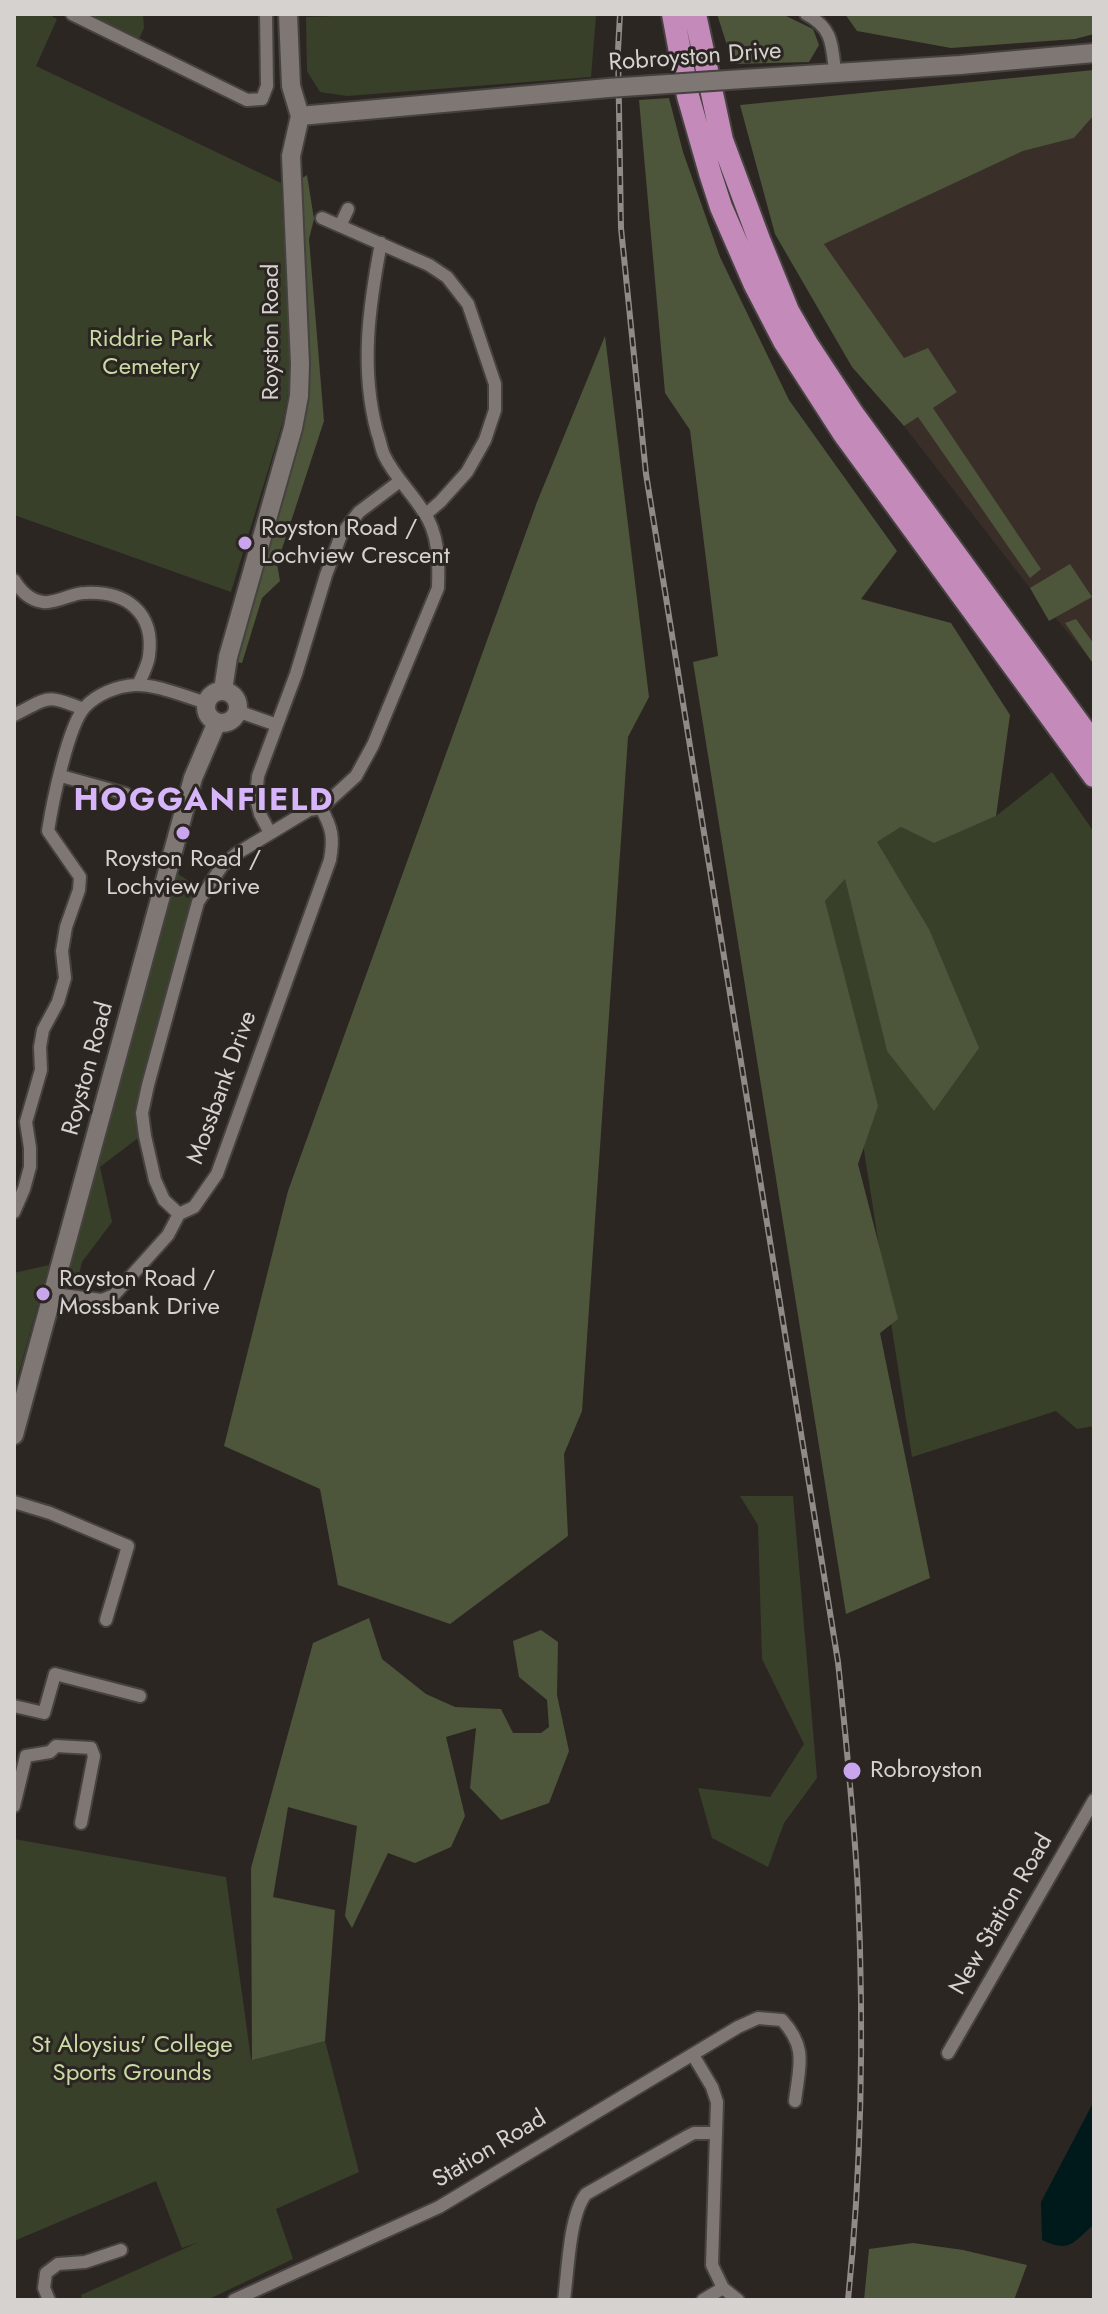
<!DOCTYPE html>
<style>
body{margin:0}
#map{position:relative;width:1108px;height:2314px;overflow:hidden;background:#2c2623;font-family:Jost,sans-serif}
canvas{display:block}
.frame{position:absolute;inset:0;border:16px solid #d6d2d0;pointer-events:none}
</style>
<div id="map">
<canvas width="1108" height="2314"></canvas>
<div class="frame"></div>
</div>
<script>
const ctx = document.querySelector('canvas').getContext('2d');
ctx.lineJoin = 'round';
function fillPath(path, color) { ctx.fillStyle = color; ctx.fill(path, 'evenodd'); }
function trace(path, color, width, dash) { ctx.strokeStyle = color; ctx.lineWidth = width; ctx.lineCap = dash ? 'butt' : 'round'; ctx.setLineDash(dash || []); ctx.stroke(path); }
function drawText(font, color, halo, rows, align = 'center') {
  ctx.font = font + ' Jost,sans-serif'; ctx.lineWidth = 6; ctx.setLineDash([]); ctx.textBaseline = 'middle'; ctx.strokeStyle = halo; ctx.fillStyle = color; for (const [text, x, y, turn = 0] of rows) {
    ctx.save(); ctx.translate(x, y); ctx.rotate((+turn || 0) * Math.PI / 180); ctx.textAlign = isNaN(turn) ? turn : align; if (halo) ctx.strokeText(text, 0, 0); ctx.fillText(text, 0, 0); ctx.restore();
  }
}
fillPath(new Path2D(`
 M1094,115V663L1030,588L904,426L957,391L928,349L904,359L824,244L1023,151L1074,138Z`), '#3a2e29');
fillPath(new Path2D(`
 M14,14H48L57,19L36,66L281,183L291,378L283,421L231,592L14,515Z
 M88,14H143L144,28L139,39Z
 M388,14H591L596,16L591,77L347,96L320,92L307,71L306,17Z
 M1052,772L1094,832V1426L1077,1429L1056,1411L912,1457L825,901L845,878L887,1050L929,929L876,842L901,827L934,842L996,816Z
 M175,872L198,887L134,1112L138,1138L100,1167L112,1222L82,1262L76,1288L67,1277Z
 M49,1265L14,1390V1273Z
 M740,1496H793L817,1778L784,1823L768,1867L712,1838L698,1788L770,1797L804,1744L762,1659L758,1525Z
 M14,1839L226,1877L251,2059L325,2041L359,2172L276,2209L293,2259L207,2300H82L81,2295L199,2242L182,2248L156,2181L14,2241Z`), '#39402a');
fillPath(new Path2D(`
 M717,14H782L813,29L819,45L809,62L733,64Z
 M845,14H1094V34L1075,39L951,48L857,31Z
 M1094,70V115L1074,138L1023,151L824,244L904,358L928,348L957,392L933,408L1041,569L1030,578L918,417L904,426L852,367L775,234L740,105Z
 M669,98L683,152L720,257L789,400L897,551L861,599L951,623L1010,715L996,816L934,843L901,827L877,842L929,929L979,1048L934,1111L887,1051L845,879L825,901L878,1106L858,1164L898,1319L880,1333L930,1578L846,1614L693,662L718,656L690,430L665,393L639,100Z
 M307,175L314,219L309,239L324,421L277,564L280,581L262,598L242,663L237,662L239,643L308,365L301,179Z
 M605,336L649,697L628,737L582,1411L564,1454L568,1536L450,1624L338,1585L320,1489L224,1446L288,1191L537,502Z
 M1070,564L1092,597L1049,621L1030,588Z
 M1076,619L1094,644V665L1065,623Z
 M369,1618L382,1659L426,1694L455,1707L501,1709L513,1733H541L549,1727L547,1700L519,1677L513,1641L541,1630L558,1642L557,1695L569,1751L549,1803L501,1820L470,1788L476,1728L446,1737L465,1816L451,1847L415,1863L388,1853L352,1928L345,1916L357,1826L288,1807L273,1897L335,1910L325,2041L252,2060L251,1868L313,1643Z
 M913,2243L963,2250L1027,2265L1014,2300H864L869,2249Z`), '#4d553a');
fillPath(new Path2D(`
 M1094,2101V2224C1073,2243 1070,2253 1042,2240L1041,2202Z`), '#001a1c');
const street = new Path2D(`
 M72,14L247,100L262,99L267,86L266,14
 M806,14C833,28 832,45 835,72
 M322,218L429,265L447,277L468,304L495,384V410L485,440L467,472L440,502L426,514
 M340,226L348,209
 M14,580C21,591 29,600 43,602C56,604 71,593 85,593C126,591 155,612 149,656C148,665 142,676 138,685
 M237,711L277,725
 M14,715C49,698 44,693 83,709
 M61,776L126,794
 M270,833L260,814L256,798L258,776L296,674L326,575L341,535L359,512L400,481
 M14,1212L24,1189L30,1167V1148L26,1122L41,1070L40,1047L43,1030L58,1002L65,978L62,951L66,927L79,890L80,877L48,831C52,805 68,725 85,707C97,694 117,686 135,685C156,684 186,697 207,703
 M179,1214L164,1200L155,1180L145,1136L142,1113L148,1085L198,902L222,866L236,854L309,810L321,808L356,776L373,745L438,588C439,562 439,533 423,511C411,492 394,476 384,455C381,448 380,440 377,432C360,369 369,306 381,243
 M53,1294L102,1300L114,1295L168,1235L179,1214L194,1207L217,1174L330,860C334,837 332,828 321,808
 M14,1502L50,1513L128,1546L106,1620
 M14,1706L44,1713L55,1674L140,1696
 M14,1806L26,1756L50,1752L56,1746L91,1748L94,1756L81,1823
 M948,2053L1094,1800
 M693,2055L712,2087L717,2102L712,2265L723,2288L738,2300
 M49,2300L44,2288L46,2273L58,2264L85,2262L121,2250
 M234,2300L439,2207L738,2027L758,2018L782,2020C808,2048 799,2067 795,2101
 M564,2300C568,2272 569,2215 586,2194L688,2136L694,2133H716
 M703,2300L723,2288`);
const secondary = new Path2D(`
 M743,79L960,65L1094,53
 M300,116L608,88
 M223,690L228,657L293,428L299,396L300,364L291,156L300,116L291,86L288,14
 M206 707a16 16 0 1 1 32 0a16 16 0 1 1-32 0Z
 M14,1435L193,778L217,722`);
const highway = new Path2D(`
 M673,14L688,96L710,173L721,207L755,285L784,341L844,434L1094,776
 M695,14L722,140L760,242L788,311L807,344L853,414L1094,744`);
trace(street, '#464240', 16);
trace(secondary, '#464240', 22);
trace(highway, '#464240', 26);
trace(street, '#7e7774', 12);
trace(secondary, '#7e7774', 18);
trace(highway, '#c38aba', 22);
const rail = new Path2D(`
 M620,14L618,50L621,228L646,474L838,1662C846,1739 854,1815 858,1892C864,2028 862,2165 848,2300`);
trace(rail, '#908b88', 6);
trace(rail, '#2c2623', 3, [9]);
const secondaryBridge = new Path2D(`
 M608,88L743,79`);
trace(secondaryBridge, '#464240', 22, []);
trace(secondaryBridge, '#7e7774', 18);
for (const [x, y, r, color] of [
 [245,543,8,"#c9a5ee"],
 [183,833,8,"#c9a5ee"],
 [43,1294,8,"#c9a5ee"],
 [852,1771,10,"#c9a5ee"]
]) { const dot = new Path2D(); dot.arc(x, y, r, 0, 2 * Math.PI); ctx.fillStyle = color; ctx.fill(dot); trace(dot, '#2c2623', 3); }
drawText('24px', '#d6d2d0', '#2c2623', [
 ["Robroyston Drive",695,58,-4],
 ["Royston Road",272,332,-90],
 ["Royston Road",89,1069,-75],
 ["Mossbank Drive",223,1088,-70],
 ["New Station Road",1002,1915,-60],
 ["Station Road",490,2150,-31]
]);
drawText('24px', '#c9daa4', '#2c2623', [
 ["Riddrie Park",151,340],
 ["Cemetery",151,368],
 ["St Aloysius' College",132,2046],
 ["Sports Grounds",132,2074]
]);
drawText('24px', '#d6d2d0', '#2c2623', [
 ["Royston Road /",261,529],
 ["Lochview Crescent",261,557],
 ["Royston Road /",183,860,"center"],
 ["Lochview Drive",183,888,"center"],
 ["Royston Road /",59,1280],
 ["Mossbank Drive",59,1308],
 ["Robroyston",870,1771]
], 'left');
ctx.letterSpacing = '2px';
drawText('bold 32px', '#d7b5fa', '#2c2623', [
 ["HOGGANFIELD",204,802]
]);
ctx.letterSpacing = '0px';
</script>
